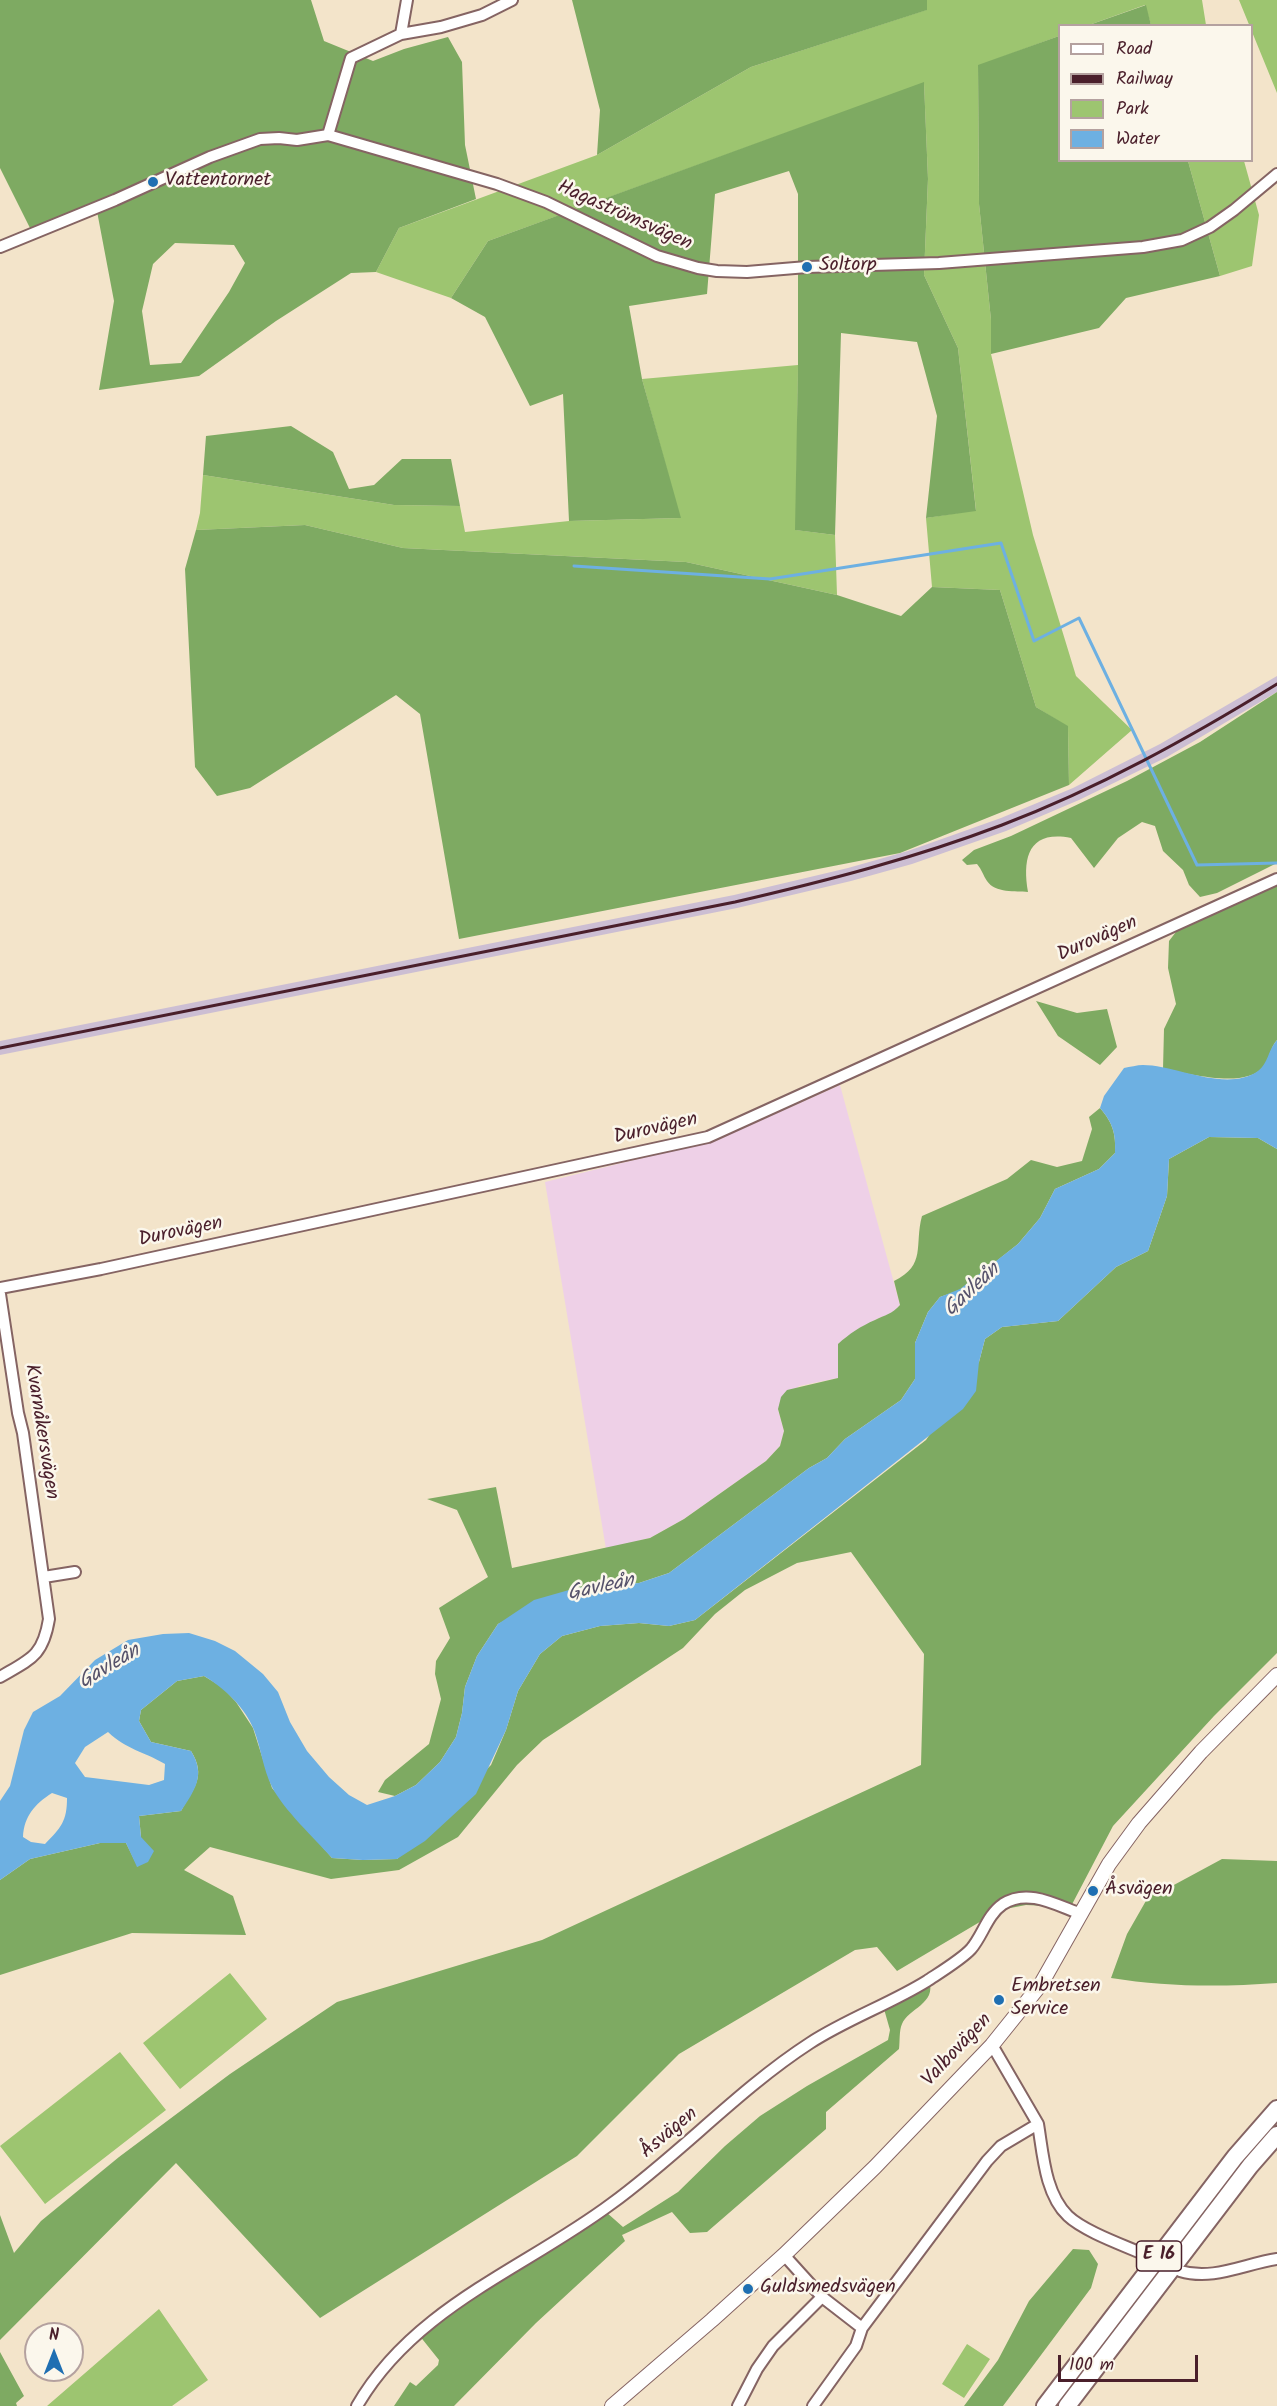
<!DOCTYPE html>
<meta charset="utf-8">
<style>
body{margin:0}
#map{position:relative;width:1277px;height:2406px;overflow:hidden;background:#f3e4ca;font-family:Kalam,sans-serif}
canvas{display:block}
.legend{position:absolute;left:1058px;top:24px;width:195px;height:138px;box-sizing:border-box;background:#fbf7ec;border:2px solid #b4a19f;margin:0;padding:8px 10px;list-style:none;font-size:18px;color:#4a1f2b}
.legend li{display:flex;align-items:center;gap:12px;height:30px}
.legend b{width:30px;border:2px solid #b4a19f}
.north{position:absolute;left:24px;top:2322px;width:60px;height:60px;box-sizing:border-box;background:#fbf7ec;border:2px solid #b4a19f;border-radius:50%;rotate:0deg;font-size:16px;font-weight:700;line-height:24px;text-align:center;color:#4a1f2b}
.north::after{content:'';display:block;margin:auto;width:21px;height:27px;background:#1f6fb2;clip-path:polygon(50% 0,100% 100%,50% 72%,0 100%)}
.scale{position:absolute;left:1058px;top:2355px;width:140px;height:27px;box-sizing:border-box;border:3px solid #4a1f2b;border-top:0;padding-left:8px;font-size:18px;line-height:21px;white-space:nowrap;color:#4a1f2b;-webkit-text-stroke:4px #fbf7ec;paint-order:stroke}
</style>
<div id="map">
<canvas width="1277" height="2406"></canvas>
<ul class="legend">
<li><b style="height:8px;background:#fff"></b>Road</li>
<li><b style="height:8px;background:#4a1f2b"></b>Railway</li>
<li><b style="height:16px;background:#9dc570"></b>Park</li>
<li><b style="height:16px;background:#6db0e2"></b>Water</li>
</ul>
<div class="north">N</div>
<div class="scale">100 m</div>
</div>
<script>
const ctx = document.querySelector('canvas').getContext('2d');
ctx.lineJoin = 'round';
function fillPath(path, color) { ctx.fillStyle = color; ctx.fill(path, 'evenodd'); }
function trace(path, color, width, dash) { ctx.strokeStyle = color; ctx.lineWidth = width; ctx.lineCap = dash ? 'butt' : 'round'; ctx.setLineDash(dash || []); ctx.stroke(path); }
function drawText(font, color, halo, rows, align = 'center') {
  ctx.font = font + ' Kalam,sans-serif'; ctx.lineWidth = 5; ctx.setLineDash([]); ctx.textBaseline = 'middle'; ctx.strokeStyle = halo; ctx.fillStyle = color; for (const [text, x, y, turn = 0] of rows) {
    ctx.save(); ctx.translate(x, y); ctx.rotate((+turn || 0) * Math.PI / 180); ctx.textAlign = isNaN(turn) ? turn : align; if (halo) ctx.strokeText(text, 0, 0); ctx.fillText(text, 0, 0); ctx.restore();
  }
}
fillPath(new Path2D(`
 M840,1085L900,1305L893,1313L877,1319L838,1344V1378L799,1386L778,1409L784,1431L780,1446L766,1461L684,1519L650,1538L606,1549L545,1182L719,1139Z`), '#eed0e7');
fillPath(new Path2D(`
 M1277,676V692L1167,757L1079,800L1006,831L912,864L851,881L737,908L0,1055V1041L734,895L848,868L908,851L1001,818L1073,788L1160,744Z`), '#ccbed3');
fillPath(new Path2D(`
 M927,0H1202L1206,25H1151L1145,5L1089,25L1060,26L1059,36L978,66L979,204L991,320V354L1033,535L1076,676L1132,730L1069,785L1068,727L1036,707L1000,590L932,587L926,518L976,510L958,348L924,275L928,179L924,83L488,241L451,298L376,272L399,228L597,155L751,67L926,10Z
 M1239,0H1277V93Z
 M1188,161H1244L1259,215L1252,266L1220,276Z
 M798,365L796,530L835,535L837,595L686,562L403,548L305,525L196,530L200,513L203,475L394,505L460,506L465,532L569,521L680,518L642,379Z
 M230,1973L267,2019L180,2089L143,2043Z
 M120,2052L166,2110L45,2204L0,2146Z
 M159,2309L208,2380L172,2406H47Z
 M967,2344L990,2359L964,2398L942,2384Z`), '#9dc570');
fillPath(new Path2D(`
 M0,0H311L324,41L373,61L404,49L448,37L462,62L465,145L476,199L399,228L376,272L351,273L276,321L199,376L99,390L114,301L96,206L31,230L0,168ZM175,243L234,245L245,263L229,292L181,363L150,365L142,311L153,264Z
 M572,0H927V10L751,67L597,155L600,110Z
 M1146,5L1151,25H1089Z
 M1059,36L1060,160L1188,161L1220,276L1126,298L1099,328L991,354V320L979,204L978,65Z
 M924,82L928,179L924,275L958,348L976,511L926,518L937,416L917,342L841,333L835,535L795,530L798,365V194L789,171L715,194L707,294L629,306L642,379L681,518L569,521L563,394L530,406L485,317L451,298L488,241Z
 M291,426L333,452L349,489L374,485L402,459H451L460,506L394,505L203,475L206,436Z
 M305,525L403,548L686,562L837,595L901,616L932,587L1000,590L1036,707L1068,726L1069,785L900,853L459,939L420,714L396,695L250,788L217,796L195,767L185,569L196,530Z
 M1277,692V863L1217,893L1200,897L1189,885L1183,870L1163,851L1155,826L1142,822L1118,838L1094,868L1071,838C1029,830 1022,857 1028,892C1016,891 995,893 987,881C983,875 982,870 977,864L967,865L962,860L974,850L1011,836L1127,781L1200,742Z
 M1277,884V1040C1270,1048 1270,1058 1264,1066C1246,1090 1188,1073 1163,1069L1164,1029L1176,1004L1168,968L1169,941L1179,928Z
 M1036,1001L1077,1013L1107,1009L1117,1047L1100,1065L1058,1036Z
 M1100,1108C1113,1123 1116,1134 1115,1153L1099,1169L1055,1189L1040,1218L1018,1244L960,1290L940,1297L928,1312L915,1343V1379L901,1400L845,1439L827,1458L809,1468L669,1573L639,1583L576,1588L498,1624L477,1656L465,1687L462,1713L456,1737L440,1762L416,1785L395,1796L378,1792L385,1780L429,1744L441,1699L435,1674L436,1661L450,1638L439,1608L488,1577L457,1510L427,1499L496,1487L512,1568L650,1538L684,1519L766,1461L780,1446L784,1431L778,1409L781,1397L787,1390L838,1378V1344C849,1334 861,1326 875,1320C885,1315 892,1314 900,1305L894,1281C927,1265 914,1245 922,1216L1007,1179L1031,1160L1057,1167L1082,1161L1092,1129L1089,1117Z
 M1209,1137L1258,1138L1277,1149V1653L1214,1716L1113,1826L1068,1912L1047,1906L1026,1905L1000,1910L897,1971L877,1947L855,1950L679,2054L577,2156L320,2318L176,2163L0,2340V2215L14,2253L41,2221L119,2157L230,2074L337,2002L542,1940L921,1765L924,1654L851,1552L797,1563L745,1590L715,1614L683,1648L543,1740L517,1765L458,1837L399,1870L331,1879L210,1847L184,1870L233,1896L246,1935L132,1933L0,1975V1880L30,1859L100,1843H126L138,1867L141,1837L139,1816L181,1811C193,1788 207,1777 191,1751L151,1742L139,1721L141,1710L177,1681L204,1676L222,1687L236,1702L253,1728L272,1788L332,1858L363,1860L397,1859L491,1765L506,1730L518,1691L540,1654L562,1636L600,1626L639,1623L669,1626L695,1620L926,1440L979,1362L985,1339L1002,1327L1058,1321L1116,1267L1148,1251L1167,1196L1169,1159Z
 M1222,1859L1277,1861V1983C1221,1987 1166,1987 1111,1978L1127,1934L1151,1892L1172,1886Z
 M929,1981C937,2003 908,2009 902,2024C899,2030 900,2042 899,2049L826,2112V2129L707,2232L690,2233L672,2212L622,2235L625,2241L536,2323L454,2406H394L410,2382L416,2386L438,2365L439,2360L419,2335L456,2306L606,2212L623,2227L678,2192L725,2146L760,2116L807,2086L888,2040L890,2030L884,2009Z
 M1073,2249L1089,2250L1098,2264L1091,2288L1003,2406H964L998,2360L1029,2301Z
 M0,2352L24,2396L16,2403L17,2406H0Z`), '#7eaa62');
fillPath(new Path2D(`
 M1277,1040V1149L1258,1138L1209,1137L1169,1159L1167,1196L1148,1251L1116,1267L1058,1321L1002,1327L985,1339L979,1362L976,1391L963,1409L695,1620L669,1626L639,1623L600,1626L562,1636L540,1654L518,1691L506,1730L476,1794L425,1841L397,1859L363,1860L332,1858C315,1839 283,1809 272,1787C263,1769 261,1748 254,1730C245,1707 224,1688 204,1676L177,1681L141,1710L139,1721L151,1742L191,1751C206,1775 195,1790 181,1811L139,1816L141,1837L154,1851L148,1862L137,1867L126,1843H100L30,1859L0,1880V1801L10,1786L24,1730L33,1712L60,1696L95,1660L128,1640L163,1634L189,1633L215,1641L235,1651L263,1674L278,1692L290,1722L307,1751L329,1777L349,1795L367,1805L395,1796L416,1785L440,1762L456,1737L462,1713L465,1687L477,1656L498,1624L534,1600L576,1588L639,1583L669,1573L809,1468L827,1458L845,1439L901,1400L915,1379V1343L928,1312L940,1297L960,1289L1018,1244L1040,1218L1055,1189L1099,1169L1115,1153C1116,1134 1113,1123 1100,1108L1104,1096L1124,1068C1130,1067 1137,1065 1143,1065C1176,1065 1226,1093 1258,1071C1268,1064 1268,1050 1277,1040ZM108,1732C127,1750 143,1751 165,1764L164,1780L149,1785L85,1777L75,1763L85,1747ZM52,1793L67,1798C67,1821 61,1828 45,1844L31,1842L23,1837C24,1816 35,1804 52,1793Z`), '#6db0e2');
trace(new Path2D(`
 M574,566L770,579L1001,543L1034,641L1079,618L1197,865L1277,863`), '#6db0e2', 3);
const minor = new Path2D(`
 M401,34L407,0
 M328,135L351,58L401,34L441,27L482,15L512,0
 M0,247L115,200L210,157L260,139L279,138L297,140L328,135L497,184L546,202L657,256L698,268L717,271L747,272L807,267L939,263L1143,247L1182,240L1210,227L1234,210L1277,174
 M0,1288L101,1269L708,1137L1277,879
 M0,1294L18,1413L23,1433L49,1619C43,1656 31,1659 0,1677
 M44,1577L75,1572
 M1038,2124C1043,2154 1045,2194 1068,2216C1085,2232 1126,2246 1148,2256
 M784,2255L822,2297L862,2328L987,2161L1001,2146L1038,2124L992,2045
 M1180,2271C1213,2281 1244,2264 1277,2259
 M357,2406C414,2307 524,2269 611,2204C680,2154 739,2089 810,2043C847,2019 890,2004 927,1981C939,1973 962,1959 971,1949C983,1935 987,1915 1003,1904C1028,1888 1056,1905 1081,1914
 M738,2406L757,2369L773,2346L822,2297
 M813,2406L856,2346L862,2328`);
const major = new Path2D(`
 M612,2406L712,2320L784,2255L875,2167L992,2045L1041,1984L1109,1864L1139,1823L1201,1752L1277,1675`);
const highway = new Path2D(`
 M1045,2406L1235,2157L1277,2109
 M1067,2406L1250,2166L1277,2135`);
trace(minor, '#856463', 14);
trace(major, '#856463', 16);
trace(highway, '#856463', 20);
trace(minor, '#fff', 10);
trace(major, '#fff', 14);
trace(highway, '#fff', 16);
trace(new Path2D(`
 M0,1048L735,902C826,881 915,858 1002,825C1099,788 1189,738 1277,684`), '#4a1f2b', 3);
for (const [x, y, r, color] of [
 [153,182,6,"#1f6fb2"],
 [807,267,6,"#1f6fb2"],
 [1093,1891,6,"#1f6fb2"],
 [999,2000,6,"#1f6fb2"],
 [748,2289,6,"#1f6fb2"]
]) { const dot = new Path2D(); dot.arc(x, y, r, 0, 2 * Math.PI); ctx.fillStyle = color; ctx.fill(dot); trace(dot, '#fbf7ec', 2); }
for (const [x, y, w] of [
 [1159,2256,45]
]) { const box = new Path2D(); box.roundRect(x - w / 2, y - 15, w, 30, 4.5); ctx.fillStyle = '#fbf7ec'; ctx.fill(box); trace(box, '#4a1f2b', 1.5); }
drawText('bold 18px', '#4a1f2b', null, [
 ["E 16",1159,2256]
]);
drawText('20px', '#4a1f2b', '#fbf7ec', [
 ["Vattentornet",165,182],
 ["Soltorp",819,267],
 ["Åsvägen",1105,1891],
 ["Embretsen",1011,1988],
 ["Service",1011,2011],
 ["Guldsmedsvägen",760,2289]
], 'left');
drawText('20px', '#4a1f2b', '#fbf7ec', [
 ["Hagaströmsvägen",624,217,24],
 ["Durovägen",1098,940,-24],
 ["Durovägen",656,1130,-13],
 ["Durovägen",181,1233,-12],
 ["Kvarnåkersvägen",40,1432,81],
 ["Valbovägen",958,2051,-47],
 ["Åsvägen",670,2134,-40]
]);
drawText('italic 21px', '#56526b', '#fbf7ec', [
 ["Gavleån",973,1291,-43],
 ["Gavleån",601,1589,-12],
 ["Gavleån",110,1668,-31]
]);
</script>
